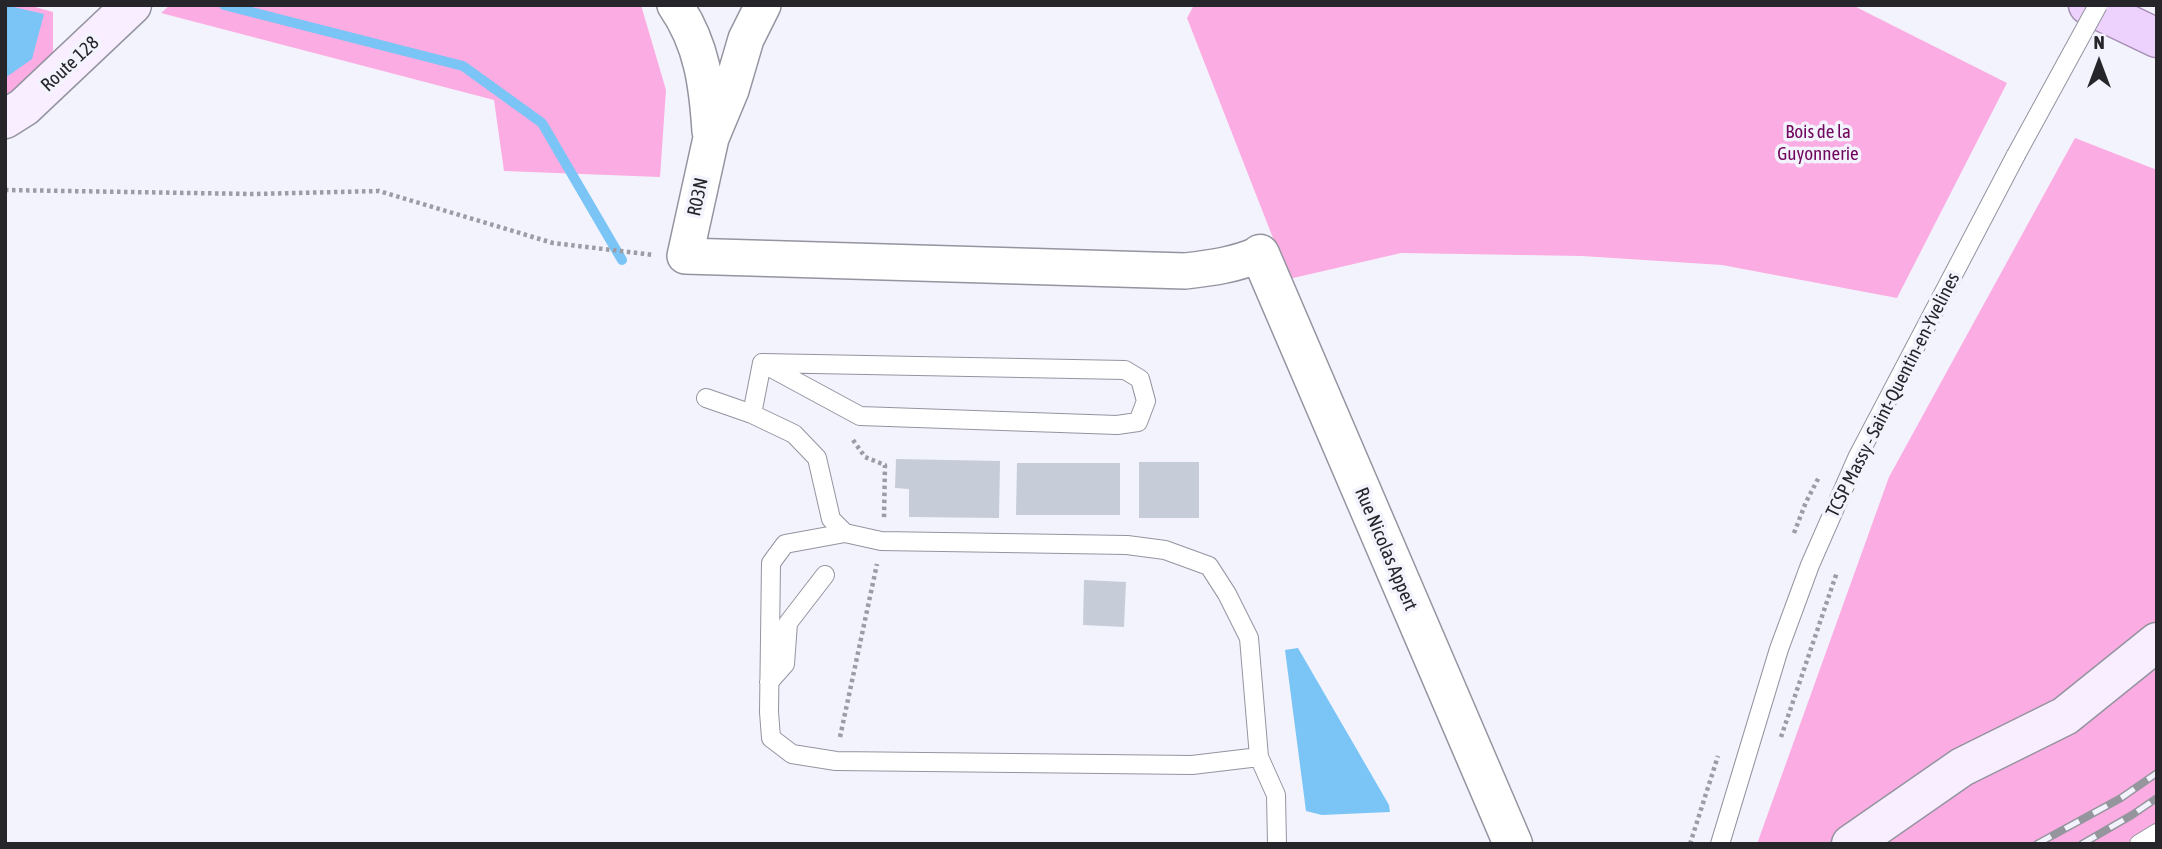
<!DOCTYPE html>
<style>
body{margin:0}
#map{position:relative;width:2162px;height:849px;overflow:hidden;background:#f3f3fe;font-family:"Asap Condensed",sans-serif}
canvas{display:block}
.frame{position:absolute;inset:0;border:7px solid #25252a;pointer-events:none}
.north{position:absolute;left:2064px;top:28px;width:70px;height:70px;-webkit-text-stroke:5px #f3f3fe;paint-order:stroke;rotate:0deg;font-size:19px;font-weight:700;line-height:28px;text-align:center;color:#25252a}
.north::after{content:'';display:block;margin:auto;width:24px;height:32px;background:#25252a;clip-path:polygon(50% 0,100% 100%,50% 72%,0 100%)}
</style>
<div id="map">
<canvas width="2162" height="849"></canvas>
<div class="frame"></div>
<div class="north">N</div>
</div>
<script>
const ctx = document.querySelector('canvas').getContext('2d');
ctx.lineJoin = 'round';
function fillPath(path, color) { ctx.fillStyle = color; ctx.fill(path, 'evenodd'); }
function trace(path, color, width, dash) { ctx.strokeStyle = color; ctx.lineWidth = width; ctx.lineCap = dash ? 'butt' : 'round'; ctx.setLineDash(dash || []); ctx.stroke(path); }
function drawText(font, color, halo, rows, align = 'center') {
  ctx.font = font + ' "Asap Condensed",sans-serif'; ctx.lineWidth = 7; ctx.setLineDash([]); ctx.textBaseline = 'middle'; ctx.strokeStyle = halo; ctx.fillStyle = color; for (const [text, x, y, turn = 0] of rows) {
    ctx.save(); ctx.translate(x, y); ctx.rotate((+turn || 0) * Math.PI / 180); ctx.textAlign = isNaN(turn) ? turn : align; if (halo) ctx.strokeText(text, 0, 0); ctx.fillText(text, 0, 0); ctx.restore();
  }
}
fillPath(new Path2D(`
 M5,5H28L53,12V68L5,101Z
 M170,5H641L666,90L660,177L504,171L494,100L161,13Z
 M1194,5H1852L2007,83L1897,298L1722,265L1582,256L1401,253L1289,279L1187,18Z
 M2075,138L2157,170V629L2063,709L1837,844H1757L1889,477Z
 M2157,649V844H1859Z`), '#fbace2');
fillPath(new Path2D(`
 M5,5L44,14L32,59L5,78Z
 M1298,648L1389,805L1390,812L1322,815L1306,811L1285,650Z`), '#7ac5f6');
trace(new Path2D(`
 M224,5L463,66L542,123L622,260`), '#7ac5f6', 10);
fillPath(new Path2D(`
 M896,459L1000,461L999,518L909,517V489L895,488Z
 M1139,462H1199V518H1139Z
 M1017,463H1120V515H1016Z
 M1084,580L1126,582L1124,627L1083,625Z`), '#c6ccd8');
const service = new Path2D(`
 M706,398L752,414L762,363L1125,370L1140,379L1146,401L1138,422L1117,425L860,416L762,363
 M752,414L794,434L817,458L831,519L845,533L881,541L1127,545L1165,550L1209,566L1227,594L1249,638L1259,757L1276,795L1277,844
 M845,533L785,544L771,563L769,712L771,738L792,754L836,761L1192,765L1259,757
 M769,682L785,664L788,623L825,575
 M1720,844L1779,649L1810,565L1857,458L2016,155
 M2139,844L2157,833`);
const minor = new Path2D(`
 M675,5C702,44 707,85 710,131
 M763,5L746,39L731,90L711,138L685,256L1185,271C1211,268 1235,265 1260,254`);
const tertiary = new Path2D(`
 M1260,254L1513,844`);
const secondary = new Path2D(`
 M5,119L24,107L132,5
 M1851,844L1962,767L2065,716L2157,642`);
const trunk = new Path2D(`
 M2088,5L2157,38`);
trace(service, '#9494a0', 20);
trace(minor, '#9494a0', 38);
trace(tertiary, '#9494a0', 41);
trace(secondary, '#9494a0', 41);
trace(trunk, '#a58eb4', 41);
trace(new Path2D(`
 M5,190L253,194L379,191L553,243L654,255
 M853,440L865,457L885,465L884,518
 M1794,533L1806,502L1819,477
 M840,737L877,564
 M1781,737L1837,572
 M1690,844L1718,756`), '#9c9ca4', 4.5, [3.5, 3.5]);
trace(service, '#fff', 18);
trace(minor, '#fff', 35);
trace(tertiary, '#fff', 38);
trace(secondary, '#f9eeff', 38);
trace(trunk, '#eed2fe', 38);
const rail = new Path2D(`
 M2037,844L2121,798L2157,773
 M2082,844L2132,815L2157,798`);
trace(rail, '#95959d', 8);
trace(rail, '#f3f3fe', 5, [16]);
const serviceBridge = new Path2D(`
 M2016,155L2098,5`);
trace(serviceBridge, '#9494a0', 20, []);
trace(serviceBridge, '#fff', 18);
drawText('19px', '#25252a', '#f3f3fe', [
 ["Route 128",70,64,-43],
 ["R03N",698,197,-78],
 ["TCSP Massy - Saint-Quentin-en-Yvelines",1893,395,-63],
 ["Rue Nicolas Appert",1386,549,67]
]);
drawText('19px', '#71075c', '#f3f3fe', [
 ["Bois de la",1818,132],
 ["Guyonnerie",1818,154]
]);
</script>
